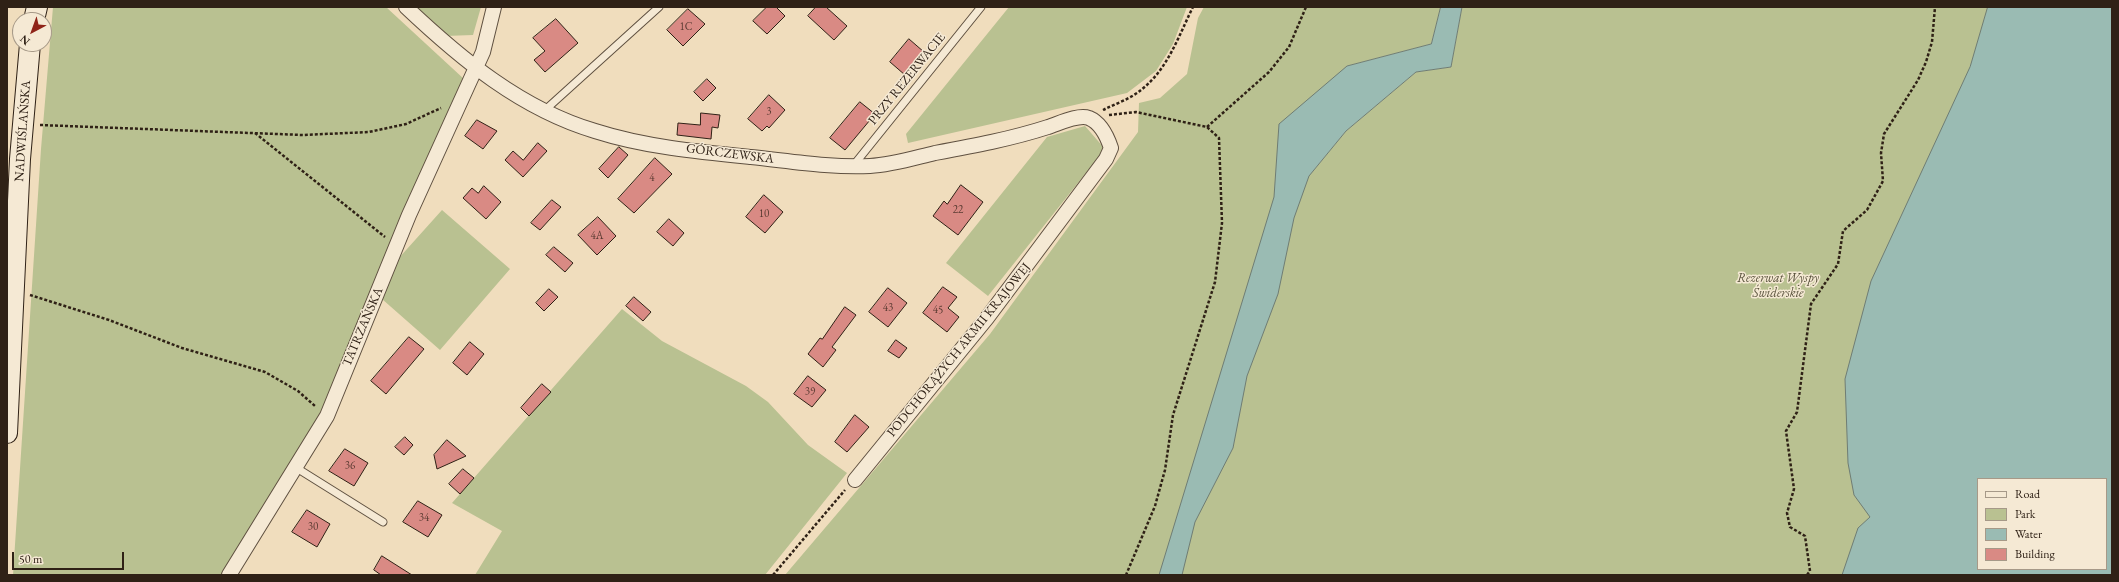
<!DOCTYPE html>
<meta charset="utf-8">
<style>
body{margin:0}
#map{position:relative;width:2119px;height:582px;overflow:hidden;background:#f0ddbd;font-family:"EB Garamond",serif}
canvas{display:block}
.frame{position:absolute;inset:0;border:8px solid #2f2116;pointer-events:none}
.legend{position:absolute;left:1977px;top:478px;width:130px;height:92px;box-sizing:border-box;background:#f5e9d4;border:1px solid #a69988;margin:0;padding:5px 7px;list-style:none;font-size:12px;color:#2f2116}
.legend li{display:flex;align-items:center;gap:8px;height:20px}
.legend b{width:20px;border:1px solid #a69988}
.north{position:absolute;left:12px;top:12px;width:40px;height:40px;box-sizing:border-box;background:#f5e9d4;border:1px solid #a69988;border-radius:50%;rotate:221deg;font-size:11px;font-weight:700;line-height:16px;text-align:center;color:#2f2116}
.north::after{content:'';display:block;margin:auto;width:14px;height:18px;background:#8f2418;clip-path:polygon(50% 0,100% 100%,50% 72%,0 100%)}
.scale{position:absolute;left:12px;top:552px;width:112px;height:18px;box-sizing:border-box;border:2px solid #2f2116;border-top:0;padding-left:5px;font-size:12px;line-height:14px;white-space:nowrap;color:#2f2116;-webkit-text-stroke:3px #f5e9d4;paint-order:stroke}
</style>
<div id="map">
<canvas width="2119" height="582"></canvas>
<div class="frame"></div>
<ul class="legend">
<li><b style="height:5px;background:#f5e9d4"></b>Road</li>
<li><b style="height:11px;background:#b9c191"></b>Park</li>
<li><b style="height:11px;background:#9abbb3"></b>Water</li>
<li><b style="height:11px;background:#d98a84"></b>Building</li>
</ul>
<div class="north">N</div>
<div class="scale">50 m</div>
</div>
<script>
const ctx = document.querySelector('canvas').getContext('2d');
ctx.lineJoin = 'round';
function fillPath(path, color) { ctx.fillStyle = color; ctx.fill(path, 'evenodd'); }
function trace(path, color, width, dash) { ctx.strokeStyle = color; ctx.lineWidth = width; ctx.lineCap = dash ? 'butt' : 'round'; ctx.setLineDash(dash || []); ctx.stroke(path); }
function drawText(font, color, halo, rows, align = 'center') {
  ctx.font = font + ' "EB Garamond",serif'; ctx.lineWidth = 3; ctx.setLineDash([]); ctx.textBaseline = 'middle'; ctx.strokeStyle = halo; ctx.fillStyle = color; for (const [text, x, y, turn = 0] of rows) {
    ctx.save(); ctx.translate(x, y); ctx.rotate((+turn || 0) * Math.PI / 180); ctx.textAlign = isNaN(turn) ? turn : align; if (halo) ctx.strokeText(text, 0, 0); ctx.fillText(text, 0, 0); ctx.restore();
  }
}
fillPath(new Path2D(`
 M53,7H386L464,79L349,352L318,417L223,575H13L41,149Z
 M415,7H481L473,35L445,36Z
 M1009,7H1187L1173,44L1156,71L1127,93L908,143L906,134Z
 M1204,7H1441L1431,44L1347,66L1312,172L1346,131L1416,72L1451,67L1462,7H2112V575H785L990,334L1138,132L1139,103L1160,98L1187,74L1198,18ZM1978,479H2106V569H1978Z
 M1085,126L1105,149L988,296L946,263L1047,137Z
 M442,210L510,269L440,350L382,299L398,259Z
 M622,309L662,341L746,386L768,402L808,445L847,473L765,575H475L502,531L452,503Z`), '#b9c191');
const water = new Path2D(`
 M1441,7H1462L1451,67L1416,72L1346,131L1309,176L1294,218L1278,294L1247,376L1233,448L1195,522L1182,575H1159L1274,197L1279,124L1347,66L1431,44Z
 M1988,7H2112V575H1842L1858,528L1870,517L1854,495L1848,463L1845,379L1871,281L1970,67ZM1978,479H2106V569H1978Z`);
fillPath(water, '#9abbb3');
trace(water, '#6f7d74', 1);
const building = new Path2D(`
 M767,7H776L785,16L767,34L753,21Z
 M816,7H826L847,26L834,40L808,16Z
 M688,9L705,24L683,46L667,30Z
 M556,19L578,43L545,72L534,60L545,51L533,38Z
 M909,39L924,52L905,75L890,62Z
 M707,79L716,88L703,101L694,92Z
 M769,95L785,110L769,128L767,126L762,131L748,119Z
 M860,102L875,114L845,150L830,138Z
 M701,113L720,115L718,128L712,127L711,139L677,135L678,123L700,125Z
 M477,120L497,131L483,149L465,136Z
 M538,143L547,151L523,177L505,160L513,151L523,160Z
 M619,147L628,155L608,178L599,169Z
 M655,158L672,174L634,213L618,199Z
 M961,185L983,202L958,235L933,216L944,201L947,204Z
 M484,186L501,202L486,219L463,198L472,188L478,193Z
 M764,195L783,212L765,233L746,217Z
 M552,200L561,207L540,230L531,223Z
 M598,217L616,236L597,255L578,235Z
 M669,219L684,233L673,246L657,232Z
 M554,247L573,263L565,272L546,255Z
 M943,287L957,297L948,308L959,317L947,332L923,313Z
 M888,288L907,303L888,327L869,312Z
 M549,289L558,297L544,311L536,303Z
 M634,297L651,312L643,321L626,306Z
 M845,307L856,315L832,347L836,350L823,367L808,354L820,338L822,339Z
 M409,337L424,349L386,394L371,381Z
 M896,340L907,348L899,358L888,351Z
 M470,342L484,354L467,375L453,363Z
 M808,376L826,390L812,407L794,394Z
 M542,384L551,392L529,416L521,408Z
 M855,415L869,427L847,452L835,442Z
 M405,437L413,445L404,455L395,447Z
 M447,440L466,456L437,469L434,455Z
 M345,449L368,463L354,486L329,471Z
 M463,469L474,478L460,494L449,484Z
 M418,501L442,515L428,537L403,522Z
 M307,510L330,524L317,547L292,532Z
 M382,556L412,575H381L374,570Z`);
fillPath(building, '#d98a84');
trace(building, '#2f2116', 1);
const lane = new Path2D(`
 M544,111L659,7
 M853,166L981,7
 M295,467L383,522`);
const street = new Path2D(`
 M406,7C461,59 521,109 595,131C645,147 699,152 751,157C790,161 831,168 870,166C892,165 914,158 935,153C973,146 1011,139 1048,127C1058,124 1078,114 1089,118C1101,123 1107,136 1111,148L1106,159L987,318L855,480
 M229,575L327,416L409,215L483,52L494,7`);
const secondary = new Path2D(`
 M34,20L37,7
 M7,433L20,159L30,44`);
trace(lane, '#5f5040', 9);
trace(street, '#5f5040', 16);
trace(secondary, '#2f2116', 22);
trace(new Path2D(`
 M1103,110C1115,104 1130,99 1141,90C1168,69 1178,37 1193,7
 M1109,115L1136,112L1207,127L1219,138L1222,223L1215,282L1173,415L1165,470L1155,506L1126,575
 M40,125L303,135L369,132L406,124L441,108
 M1207,127L1269,72L1289,47L1306,7
 M255,133L385,237
 M30,295L109,320L182,348L265,372L298,391L315,406
 M773,575L845,490
 M1807,575L1810,571L1805,536L1790,527L1787,513L1794,489L1786,431L1797,412L1811,304L1838,264L1843,231L1867,210L1883,181L1881,153L1884,134L1918,80L1926,62L1932,42L1935,7`), '#2f2116', 2.5, [3, 2]);
trace(lane, '#f5e9d4', 7);
trace(street, '#f5e9d4', 14);
trace(secondary, '#f5e9d4', 20);
drawText('11px', '#5a3b32', null, [
 ["1C",686,27],
 ["3",769,112],
 ["4",652,178],
 ["22",958,210],
 ["10",764,214],
 ["4A",597,236],
 ["43",888,308],
 ["45",938,310],
 ["39",810,392],
 ["36",350,466],
 ["34",424,518],
 ["30",313,527]
]);
drawText('13px', '#2f2116', '#f5e9d4', [
 ["PRZY REZERWACIE",907,79,-51],
 ["NADWIŚLAŃSKA",23,131,-86],
 ["GÓRCZEWSKA",730,154,7],
 ["TATRZAŃSKA",363,327,-67],
 ["PODCHORĄŻYCH ARMII KRAJOWEJ",959,350,-51]
]);
drawText('italic 13px', '#58513b', '#f5e9d4', [
 ["Rezerwat Wyspy",1778,278],
 ["Świderskie",1778,293]
]);
</script>
